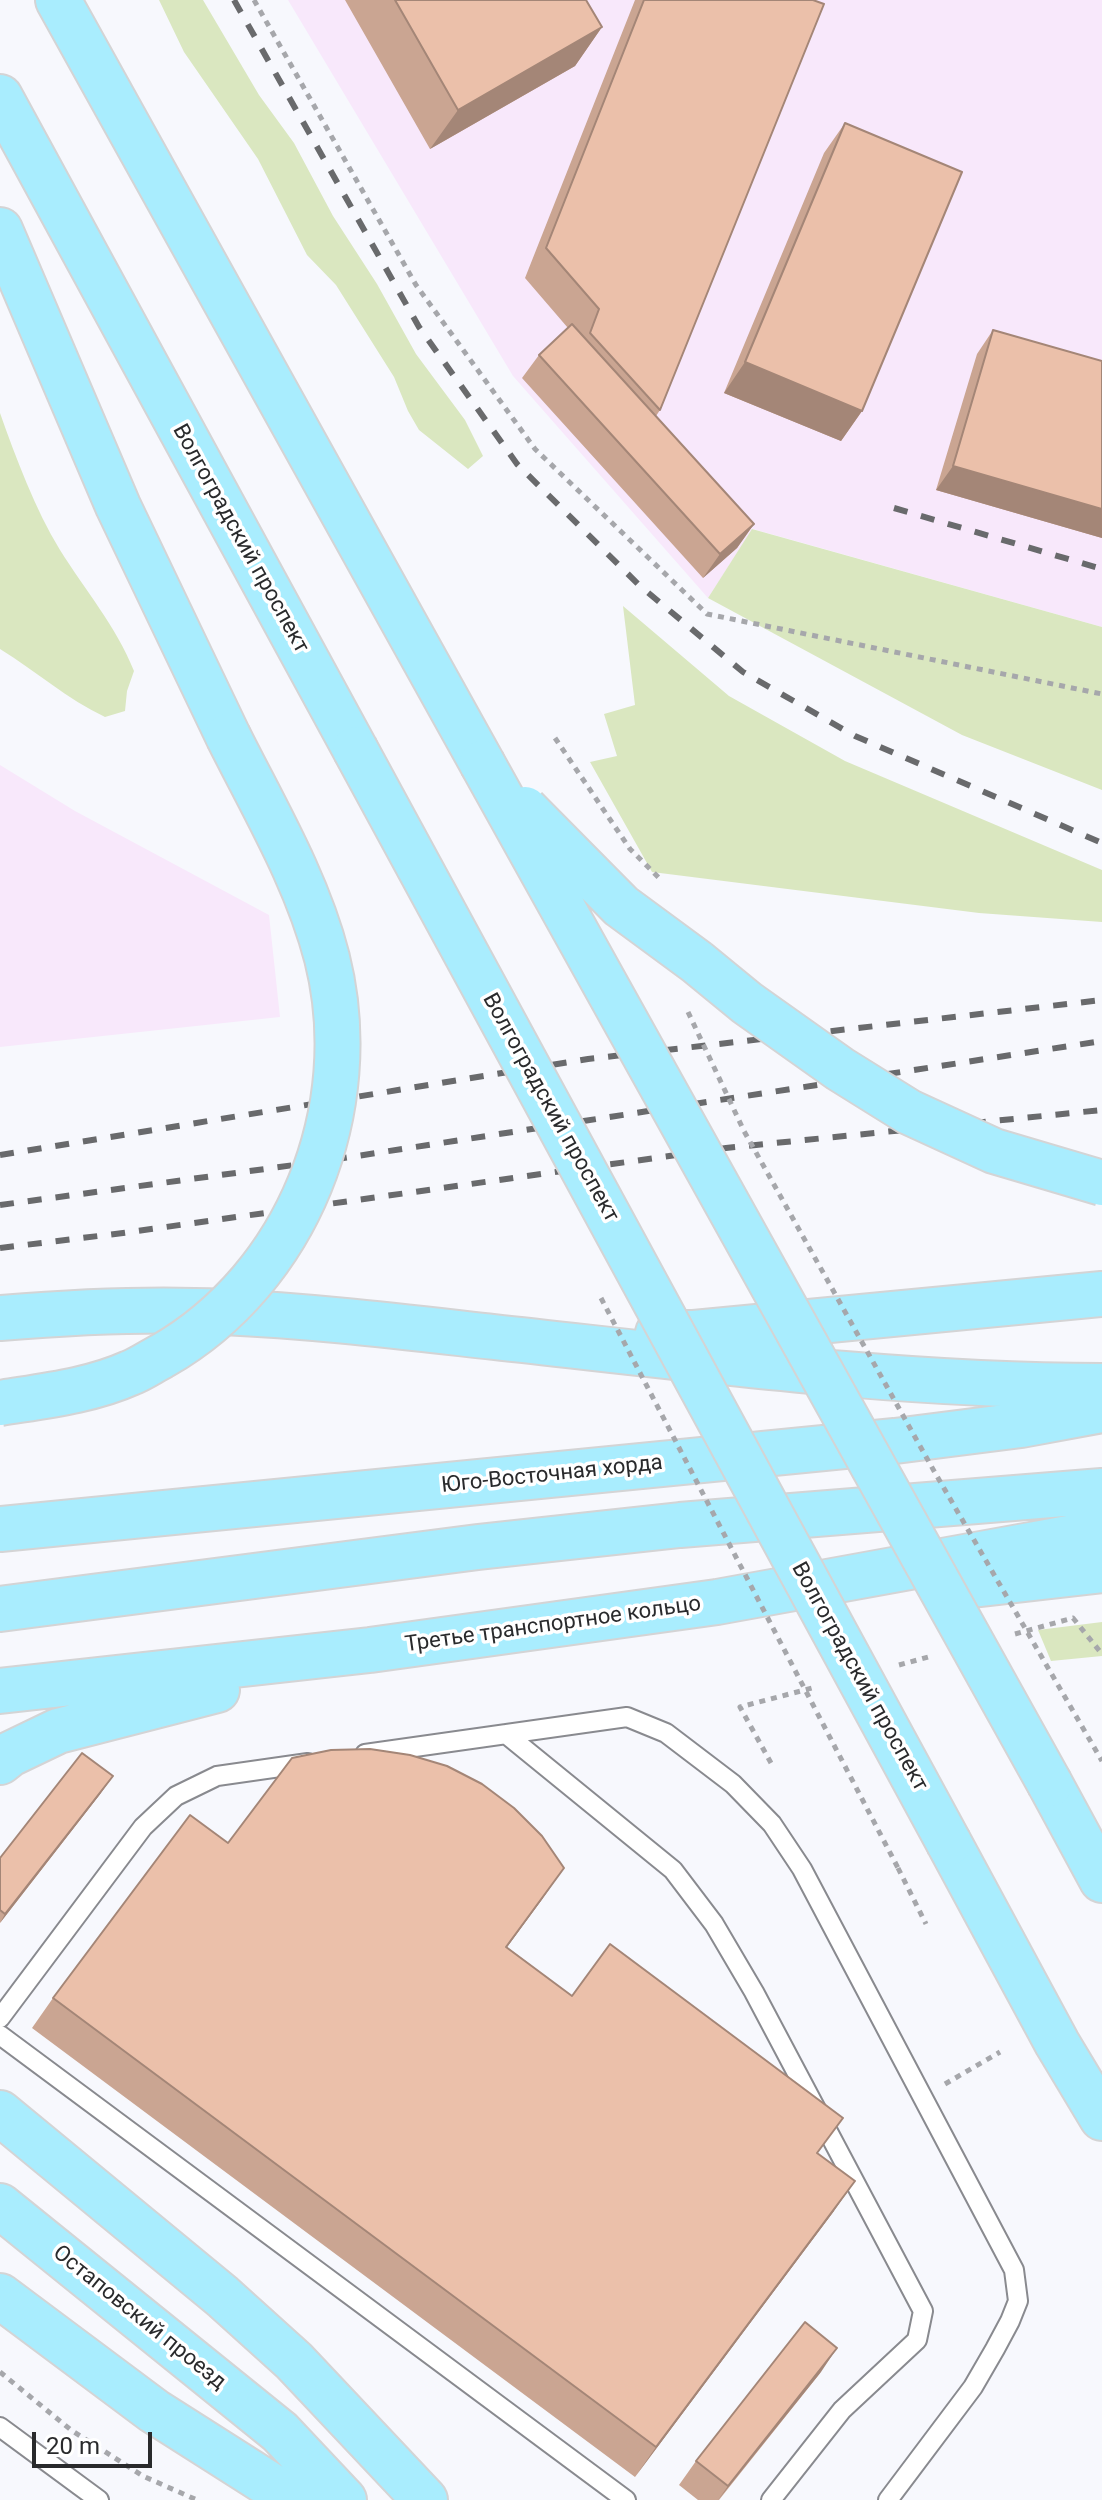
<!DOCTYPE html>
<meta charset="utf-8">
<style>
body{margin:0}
#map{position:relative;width:1102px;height:2500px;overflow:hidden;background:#f7f8fd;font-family:Roboto,sans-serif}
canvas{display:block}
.scale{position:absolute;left:32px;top:2432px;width:120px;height:36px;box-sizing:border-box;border:4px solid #292a2c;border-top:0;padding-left:10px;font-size:24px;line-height:28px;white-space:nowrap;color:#292a2c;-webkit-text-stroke:6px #fff;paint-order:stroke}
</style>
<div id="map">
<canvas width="1102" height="2500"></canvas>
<div class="scale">20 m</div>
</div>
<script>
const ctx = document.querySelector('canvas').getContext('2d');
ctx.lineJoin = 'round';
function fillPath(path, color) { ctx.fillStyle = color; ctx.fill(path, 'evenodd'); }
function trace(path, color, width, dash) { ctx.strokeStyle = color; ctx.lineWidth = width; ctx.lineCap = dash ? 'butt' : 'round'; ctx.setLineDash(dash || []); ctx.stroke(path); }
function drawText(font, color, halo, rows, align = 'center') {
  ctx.font = font + ' Roboto,sans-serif'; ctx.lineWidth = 7; ctx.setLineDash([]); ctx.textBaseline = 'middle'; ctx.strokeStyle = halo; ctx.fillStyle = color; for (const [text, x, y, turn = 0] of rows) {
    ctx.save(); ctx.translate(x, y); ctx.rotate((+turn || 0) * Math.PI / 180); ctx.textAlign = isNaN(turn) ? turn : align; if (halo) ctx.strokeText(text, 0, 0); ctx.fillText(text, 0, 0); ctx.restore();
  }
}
fillPath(new Path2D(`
 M288,0H1102V627L753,529L708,598L513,376Z
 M0,765L75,811L269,915L280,1017L0,1047Z`), '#f8e8fb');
fillPath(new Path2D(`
 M159,0H203L259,95L294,143L333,216L377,284L416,354L465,420L483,456L468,469L419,430L408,411L394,377L336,285L307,255L258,159L184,52Z
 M0,413C16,458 35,509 60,550C85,590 116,626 134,671L127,691L125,711L105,717C67,699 36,671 0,649Z
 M752,529L1102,627V790L962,735L708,598Z
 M623,606L729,696L845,761L1102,870V922L979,913L652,872L590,762L617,756L604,714L635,705Z
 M1102,1622V1656L1051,1661L1038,1630Z`), '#dae7c0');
const lane = new Path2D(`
 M506,1734L673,1870L714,1924L754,1992L923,2311L917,2340L842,2410L771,2500
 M365,1754L627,1717L666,1733L733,1784L772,1824L802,1869L1014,2270L1018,2301L1010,2321L995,2349L973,2387L888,2500
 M0,2018L143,1827L176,1796L217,1776L308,1763
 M0,2035L626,2500
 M0,2427L99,2500`);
const primary = new Path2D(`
 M58,0L482,763
 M0,97L355,749
 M0,230L118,506L228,736
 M0,1318C74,1312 149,1308 223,1312C314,1316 404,1327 494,1337C696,1359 898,1386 1102,1386
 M658,1333H694L1102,1294
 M0,1529L895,1441L1021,1425L1102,1410
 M946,1588L1102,1570
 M0,1609L478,1547L680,1525L1102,1491
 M0,1691L370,1650L717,1602L1102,1532
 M0,1762L10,1754L58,1731L217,1690
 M1050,1784L1102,1880
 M949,1843L1057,2043L1102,2118
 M0,2113L222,2296L294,2361L425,2500
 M0,2206L280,2432L344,2500
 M0,2296L154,2411L294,2500`);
trace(lane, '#898a8f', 22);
trace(primary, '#d4d4d5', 48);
trace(new Path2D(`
 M254,0L416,285L535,449L707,614L1102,694
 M555,738L630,849L659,878
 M1015,1634L1073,1618L1102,1654
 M899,1665L932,1656
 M771,1763L740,1707L816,1687
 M898,1868L926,1924
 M945,2084L1000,2052
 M0,2372L71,2430L143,2476L197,2500`), '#a6a7ab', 5, [6, 6]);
trace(lane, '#fff', 18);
trace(primary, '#a9edfe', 44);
trace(new Path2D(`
 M234,0L419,327L517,464L639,585L743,672L855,736L1102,843
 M894,508L1102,569
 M0,1155L588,1059L1102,1000
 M0,1205L331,1160L1102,1041
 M0,1248L123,1233L726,1148L1102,1110`), '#696a6c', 6, [14, 14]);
const primaryBridge = new Path2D(`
 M355,749L949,1843
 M482,763L1050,1784
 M525,809L621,906L697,962L747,1003L840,1069L909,1112L994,1151L1102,1183
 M0,1403C43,1396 90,1391 130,1373C141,1369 152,1361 162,1356C298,1278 365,1109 327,958C307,880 264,808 228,736`);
trace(primaryBridge, '#d4d4d5', 48, []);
trace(new Path2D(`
 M688,1012L744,1131L934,1471L1102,1761
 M601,1298L898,1868`), '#a6a7ab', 5, [6, 6]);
trace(primaryBridge, '#a9edfe', 44);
fillPath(new Path2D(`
 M345,0H586L602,27L575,66L430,149Z
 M635,0H813L660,410L656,416L754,524L737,548L703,578L522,378L539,355L568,328L525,278Z
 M845,123L862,411L841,441L724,393L824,153Z
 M993,330L1102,361V538L936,490L977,354Z
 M101,1793L0,1923V1858Z
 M228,1843L543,1898L507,1947L572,1996L818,2154L834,2211L635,2477L32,2028L53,1998Z
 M821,2372L719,2500H698L679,2485L696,2461Z`), '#caa592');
fillPath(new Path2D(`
 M602,27L575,66L430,149L458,110Z
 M745,362L862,411L841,441L724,393Z
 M953,466L1102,509V538L936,490Z
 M754,524L737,548L703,578L720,554Z
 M113,1776L101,1793L0,1923L5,1914Z
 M564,1868L543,1898L485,1977L506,1947Z
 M855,2181L834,2211L635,2477L656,2447Z
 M837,2348L821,2372L718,2500L728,2486Z`), '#a48677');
const building = new Path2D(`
 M395,0H586L602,27L458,110Z
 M644,0H813L824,4L660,410L590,333L599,309L546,248Z
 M845,123L962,172L862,411L745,362Z
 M572,324L754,524L720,554L539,355Z
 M993,330L1102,361V509L953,466Z
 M370,1749L410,1755L447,1766L482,1784L514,1808L542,1836L564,1868L506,1947L572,1996L610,1944L843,2118L817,2153L855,2181L656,2447L53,1998L190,1815L228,1843L292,1758L331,1750Z
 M82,1753L113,1776L5,1914L0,1910V1858Z
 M805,2322L837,2348L728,2486L696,2461Z`);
fillPath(building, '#ebc0aa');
trace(building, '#a48677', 2);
drawText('22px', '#292a2c', '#fff', [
 ["Волгоградский проспект",240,539,61],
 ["Волгоградский проспект",550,1108,61],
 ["Юго-Восточная хорда",552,1475,-6],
 ["Третье транспортное кольцо",553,1625,-8],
 ["Волгоградский проспект",859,1677,61],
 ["Остаповский проезд",139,2318,39]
]);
</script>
